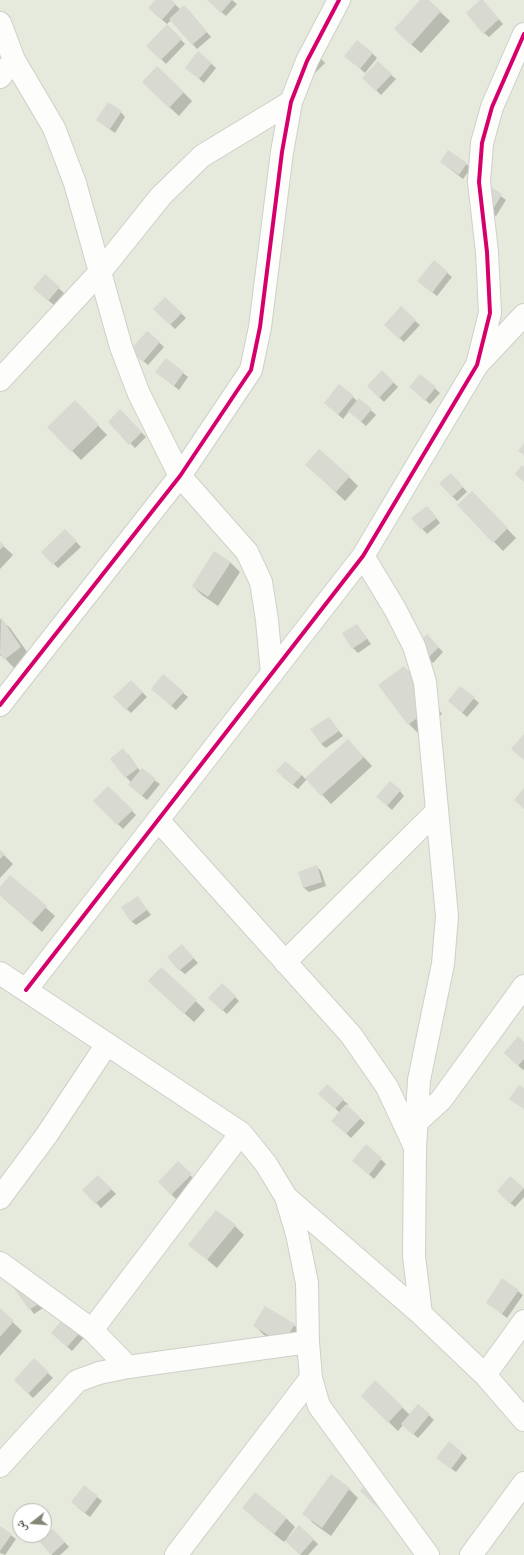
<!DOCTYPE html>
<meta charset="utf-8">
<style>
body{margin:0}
#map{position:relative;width:524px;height:1555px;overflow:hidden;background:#f1f3ed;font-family:Karla,"Noto Naskh Arabic",sans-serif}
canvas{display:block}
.north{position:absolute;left:12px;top:1503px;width:40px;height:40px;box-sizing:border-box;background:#fff;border:1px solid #b5b7af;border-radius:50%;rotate:253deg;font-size:11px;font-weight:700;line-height:16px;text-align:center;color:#464c36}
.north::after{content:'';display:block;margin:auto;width:14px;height:18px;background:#828676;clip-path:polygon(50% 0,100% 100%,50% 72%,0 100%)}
</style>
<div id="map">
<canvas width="524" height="1555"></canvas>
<div class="north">ش</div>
</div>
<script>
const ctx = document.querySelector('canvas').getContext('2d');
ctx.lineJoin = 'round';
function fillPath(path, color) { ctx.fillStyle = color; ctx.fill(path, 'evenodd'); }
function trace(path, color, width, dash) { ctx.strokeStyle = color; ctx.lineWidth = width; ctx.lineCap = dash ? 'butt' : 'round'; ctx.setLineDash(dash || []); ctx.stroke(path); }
fillPath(new Path2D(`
 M0,0H524V1555H0ZM20,1511H44V1535H20Z`), '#e6eadc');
fillPath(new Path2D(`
 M156,0H170L181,10L189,11L211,37L197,49L171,20L167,24L154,13Z
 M208,0H232L237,4L226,16Z
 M421,0H427L450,21L421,53L405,39Z
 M486,5L503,24L489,37L484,33Z
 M167,26L185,44L166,64L148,46Z
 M308,45L325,63L313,75L296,57Z
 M198,52L216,68L204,83L191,72Z
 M372,53L377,58L365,73L350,60Z
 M391,75L396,79L381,95L364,78Z
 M152,91L183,92L192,101L179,116Z
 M121,112L125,117L115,133L97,120Z
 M441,162L466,164L471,168L463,179Z
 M485,185L506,200L496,216L479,206Z
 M434,262L452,277L437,296L423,285Z
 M45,276L64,293L54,305L39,293Z
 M165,298L186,318L175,329L155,309Z
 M415,321L420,325L404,342L385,325Z
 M148,332L164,347L148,365L136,355Z
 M166,359L188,377L179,390L156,372Z
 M382,371L398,387L384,402L368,386Z
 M420,375L440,393L430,404L415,391Z
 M353,397L357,401L359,399L376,415L366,426L349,411L343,419L330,407Z
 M84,411L107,435L81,460L49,427Z
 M120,411L146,437L135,448L109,422Z
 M307,465L349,477L358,486L345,501Z
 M456,479L467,492L457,501L452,496Z
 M472,492L516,538L503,551L458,505Z
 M431,511L440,523L427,534L413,518Z
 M65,530L81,547L58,568L42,552Z
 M0,543L13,555L0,569Z
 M215,552L231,563L240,572L218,606L202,595L193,586Z
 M0,619L10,628L30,656L14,668L2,655L0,656Z
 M357,625L371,644L358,653L353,648Z
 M427,636L443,652L433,663L416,647Z
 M404,667L413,676L442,714L418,733L409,724Z
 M131,681L147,697L131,713L114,697Z
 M461,687L479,703L467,717L449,701Z
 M157,693H183L188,697L176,710Z
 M329,718L343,736L326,748L321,744Z
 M348,740L372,766L331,804L307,779L298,789L282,776L302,775L305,779Z
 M128,754L140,771L160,784L147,800L134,789L131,782L126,777Z
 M108,787L136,815L123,829L94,801Z
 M400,791L404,796L392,810L382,801Z
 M0,851L13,864L0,878Z
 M316,866L321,871L326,886L309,892L304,888Z
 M10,876L55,916L42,932L0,895V888Z
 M137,897L151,915L136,925L131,921Z
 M186,950L198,963L185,974L180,970Z
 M161,968L205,1010L194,1022L159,990Z
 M222,984L239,1001L227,1014L209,998Z
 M524,1043V1069L523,1070L505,1053Z
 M327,1085L343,1100L348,1104L347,1106L365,1123L351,1138L333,1121L340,1113L324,1098Z
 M366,1146L386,1164L374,1179L358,1165Z
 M178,1163L195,1180L176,1199L159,1182Z
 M98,1176L116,1194L101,1208L84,1190Z
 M510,1177L524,1189V1197L515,1207L502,1196Z
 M235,1226L244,1235L217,1268L190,1245Z
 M503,1280L523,1295L507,1318L487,1302Z
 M12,1284L46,1306L34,1314Z
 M0,1310L22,1331L0,1356Z
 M294,1325L303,1334L293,1352L264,1335L255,1326Z
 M52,1333L87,1334L72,1351Z
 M34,1360L53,1378L33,1398L15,1380Z
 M375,1382L410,1415L418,1405L434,1420L418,1438L403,1425L398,1431L362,1396Z
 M462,1453L467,1458L456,1472L442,1462Z
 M331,1476L349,1489L358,1498L331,1536L313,1523L304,1513Z
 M85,1487L102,1501L90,1517L77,1507Z
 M253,1517L286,1518L295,1527L287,1538L288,1539L299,1527L318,1544L308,1555H301L285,1540L284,1542Z
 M0,1527L16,1539L5,1555L0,1553Z
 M58,1535L69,1547L60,1555H52L41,1542Z`), '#0003');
fillPath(new Path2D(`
 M155,0H172L176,4L162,20L148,8Z
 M207,0H232L221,13Z
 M420,0H429L441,11L411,45L394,29Z
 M480,0H483L499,19L483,34L466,13Z
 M184,5L207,32L192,45L169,19Z
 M167,24L182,39L161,60L146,46Z
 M357,40L373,53L360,69L344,56Z
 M198,51L212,63L199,79L185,68Z
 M378,61L392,74L376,91L362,78Z
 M157,66L184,92L169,108L142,82Z
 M108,102L122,111L110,129L96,120Z
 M448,150L467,163L459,175L440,162Z
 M485,183L502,194L491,213Z
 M434,260L448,272L432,293L417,281Z
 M45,274L60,287L48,301L33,288Z
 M165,297L182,313L170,325L153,309Z
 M401,306L416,320L399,339L384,325Z
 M147,331L160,342L143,362L130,350Z
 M166,358L184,372L174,386L155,372Z
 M382,370L394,382L379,398L367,386Z
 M420,374L436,387L425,401L409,387Z
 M339,384L354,396L338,415L324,403Z
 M359,398L372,409L361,422L348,411Z
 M75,400L99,425L71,452L47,427Z
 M120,409L142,432L129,445L108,422Z
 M524,443V455L518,451Z
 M319,449L350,476L336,492L305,465Z
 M522,465L524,467V482L515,474Z
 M451,473L463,487L452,497L439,483Z
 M472,491L508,528L493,543L457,505Z
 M427,506L437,518L421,530L411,518Z
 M65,529L77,541L53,565L41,552Z
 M0,541L4,546L0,550Z
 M214,551L231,562L208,597L192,586Z
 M1,617L21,647L4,660L0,654Z
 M357,624L367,639L352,649L342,633Z
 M427,634L439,647L427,659L415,647Z
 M404,666L434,705L408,725L378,685Z
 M163,674L184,692L171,706L151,689Z
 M131,680L143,692L126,710L113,697Z
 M460,686L475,697L462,713L448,701Z
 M329,717L339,731L321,744L310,729Z
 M524,734V760L511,749Z
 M348,739L364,757L321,796L305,778Z
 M123,748L138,768L125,778L110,759Z
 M285,761L302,775L293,785L276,771Z
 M142,768L156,779L142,796L128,785Z
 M390,781L401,790L387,806L376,797Z
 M108,786L133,810L117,825L93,801Z
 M524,788V809L514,800Z
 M0,850L5,854L0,859Z
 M317,865L322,882L303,888L298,872Z
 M10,875L47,906L32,923L0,895V887Z
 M138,896L147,910L131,922L121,907Z
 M182,944L194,958L179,971L167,957Z
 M161,967L197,1000L184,1014L148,981Z
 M222,983L236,996L222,1011L208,998Z
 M518,1036L524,1042V1059L518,1066L504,1053Z
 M327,1084L344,1099L335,1109L318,1094Z
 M519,1085L524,1088V1109L509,1099Z
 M346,1104L361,1118L346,1134L331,1121Z
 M366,1144L382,1158L369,1175L352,1161Z
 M178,1161L192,1174L171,1195L158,1182Z
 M98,1175L112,1189L95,1204L82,1190Z
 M510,1176L524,1188L510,1204L497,1191Z
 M216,1210L236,1225L207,1260L188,1245Z
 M502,1278L519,1290L502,1314L486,1303Z
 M11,1284L43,1301L29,1310Z
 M265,1306L295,1324L283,1344L253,1326Z
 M0,1308L14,1321L0,1337Z
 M67,1314L84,1328L67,1347L51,1333Z
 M34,1358L49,1372L28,1394L14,1380Z
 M375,1380L403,1407L388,1423L361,1396Z
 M418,1404L430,1414L413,1435L401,1424Z
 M449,1441L463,1453L451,1469L436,1458Z
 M331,1474L350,1488L322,1528L302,1514Z
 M375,1474L395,1493L380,1510L360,1491Z
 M84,1485L98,1496L85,1513L71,1502Z
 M255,1492L287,1518L274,1534L242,1508Z
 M299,1525L314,1539L300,1555L285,1541Z
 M0,1526L12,1534L0,1551Z
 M53,1529L65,1542L51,1555L39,1541Z`), '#d8dad2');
const minor = new Path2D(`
 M0,23L14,60L54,128L75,183L121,347L139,394L180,476L247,552L261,582L267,620L272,674
 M0,77L14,60
 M478,364L524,315
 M0,380L100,272L161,196L202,156L291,102
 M363,556L395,609L414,646L425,682L447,916L443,964L419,1080L415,1148L414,1256L421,1314
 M0,705L180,476L251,370L260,327L282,152L291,102L307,61L339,0
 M158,820L351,1035L387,1087L414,1145
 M285,962L437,811
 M0,973L241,1133L266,1164L286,1197L421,1314L485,1375L524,1420
 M26,990L363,556L477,365L490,313L487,252L479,182L482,143L492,107L524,34
 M416,1123L441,1100L524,986
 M286,1197L297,1234L307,1283L308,1342L311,1378L319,1406L428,1555
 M0,1198L46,1136L107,1044
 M0,1263L92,1330L128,1367
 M92,1330L241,1133
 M485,1375L524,1321
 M0,1466L77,1381L99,1373L128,1367L308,1342
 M176,1555L311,1378
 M471,1555L524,1483`);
trace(minor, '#ced0c9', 24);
trace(minor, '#fdfdfc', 22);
trace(new Path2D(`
 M0,705L180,476L251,370L260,327L282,152L291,102L307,61L339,0
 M26,990L363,556L477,365L490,313L487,252L479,182L482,143L492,107L524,34`), '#d6006c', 4);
</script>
